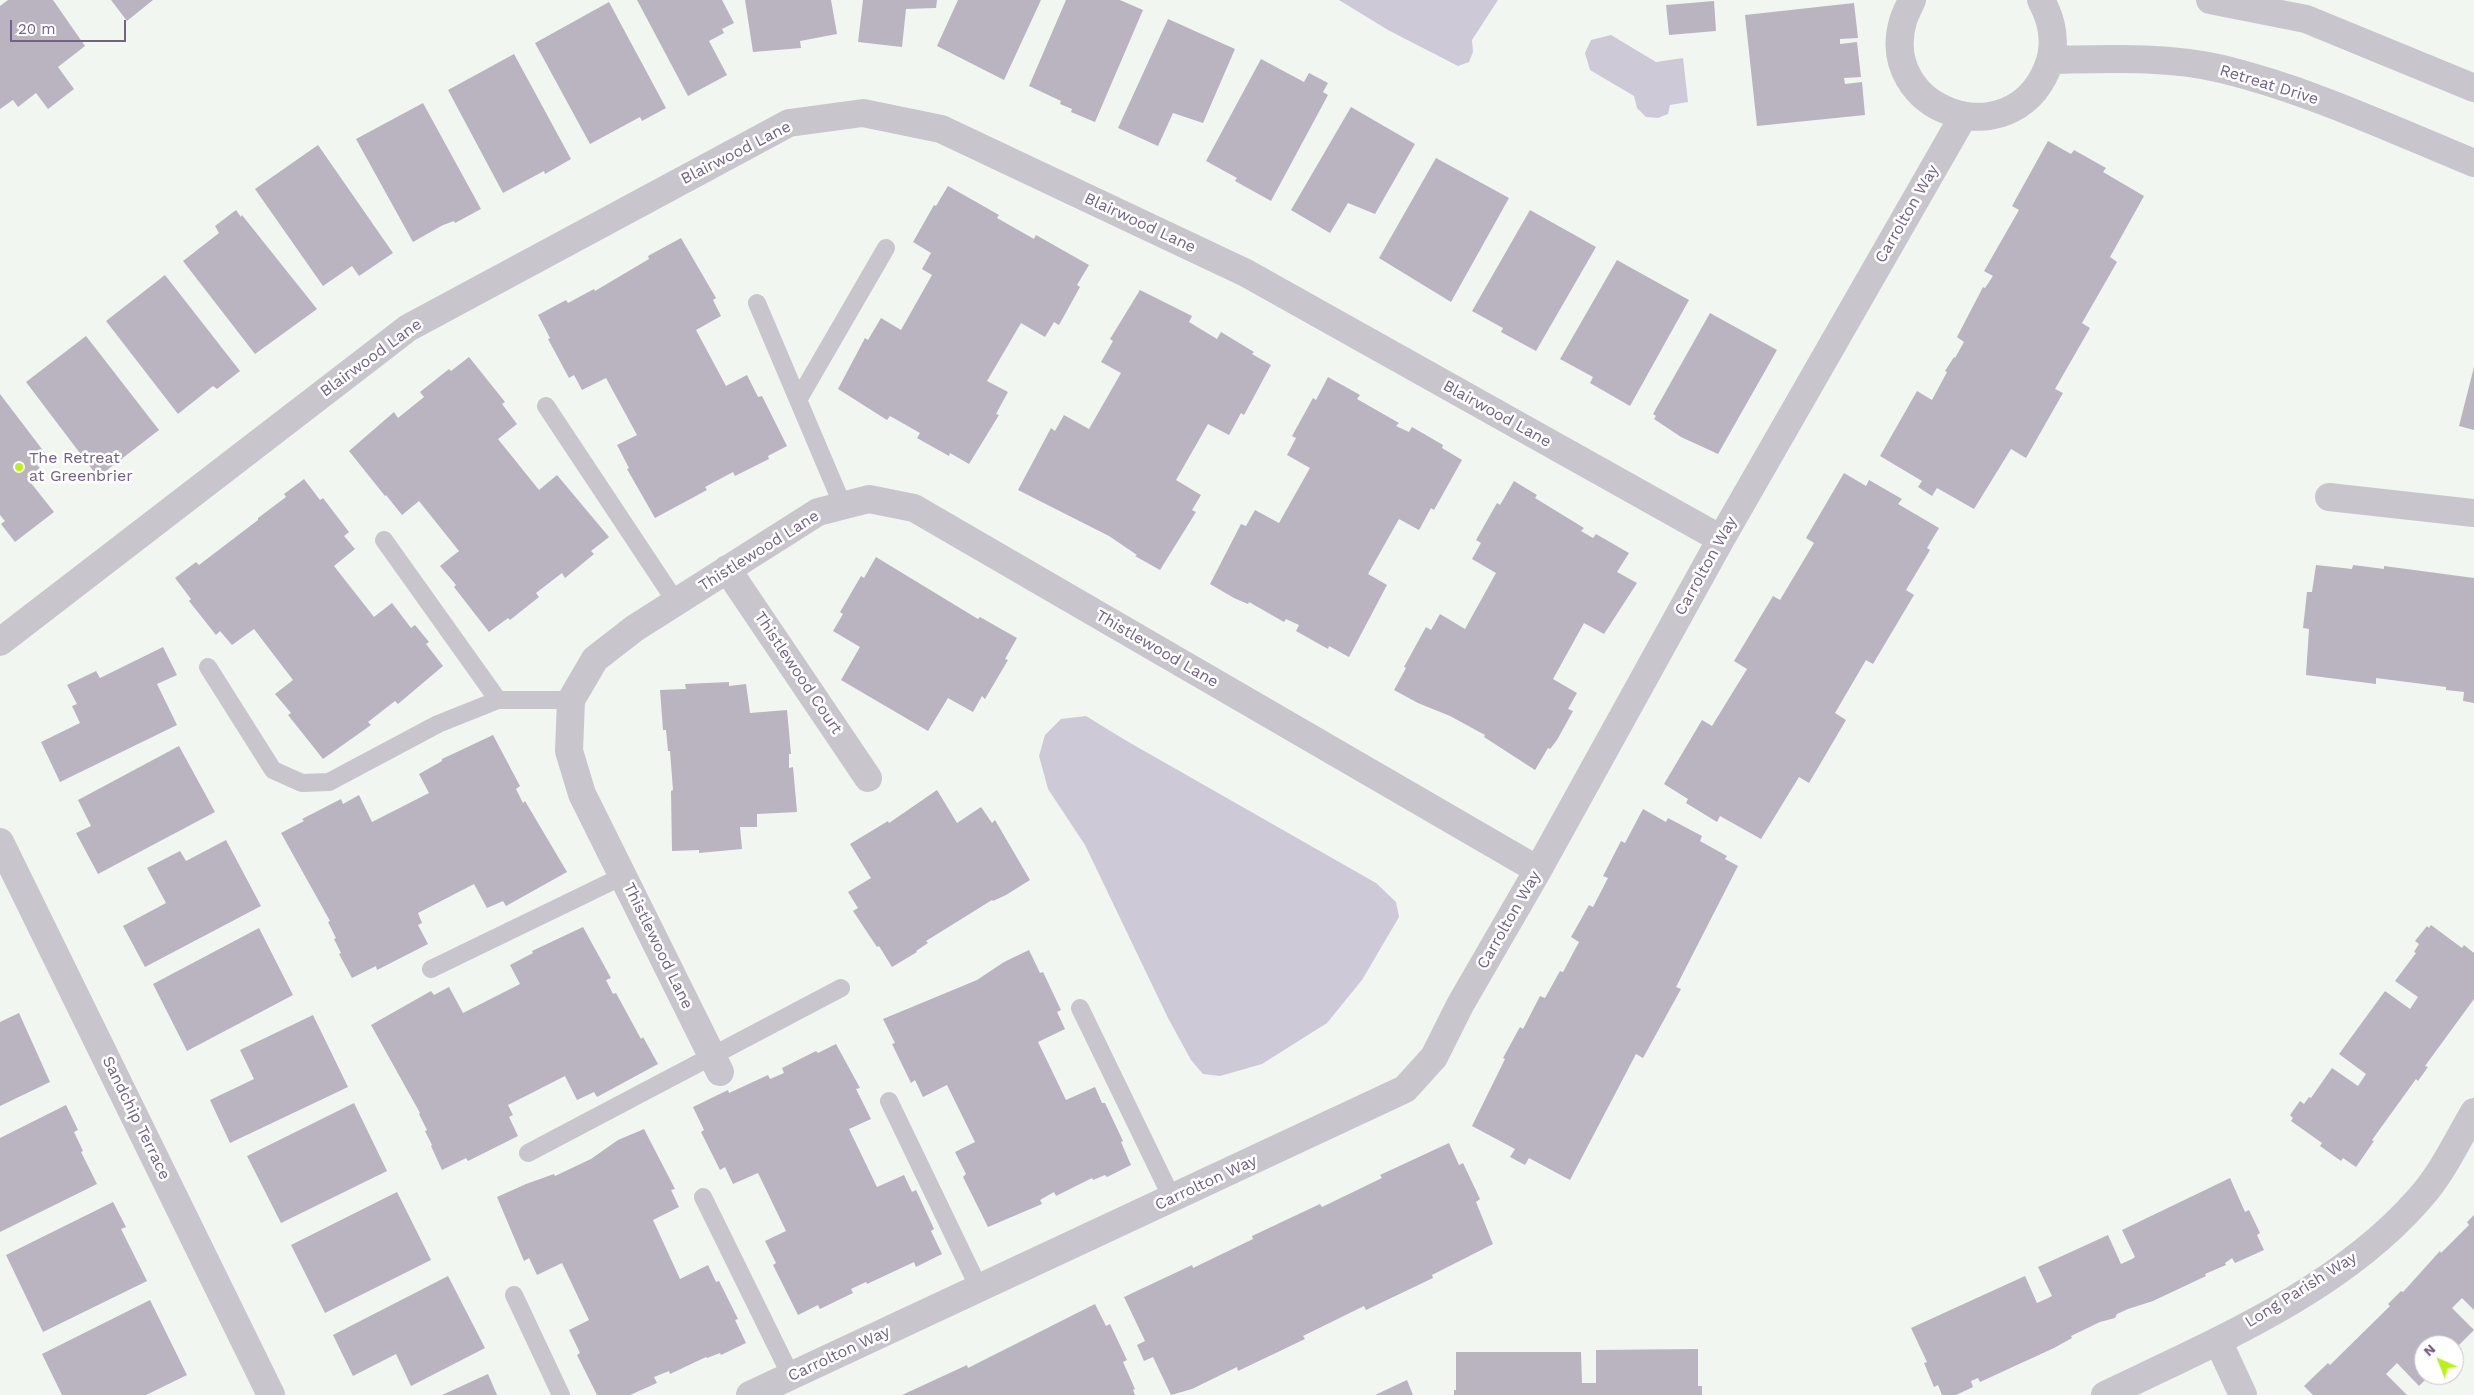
<!DOCTYPE html>
<style>
body{margin:0}
#map{position:relative;width:2474px;height:1395px;overflow:hidden;background:#f1f6f1;font-family:"Work Sans",sans-serif}
canvas{display:block}
.north{position:absolute;left:2414px;top:1335px;width:50px;height:50px;box-sizing:border-box;background:#fff;border:1px solid #c7c0ce;border-radius:50%;rotate:316deg;font-size:14px;font-weight:700;line-height:20px;text-align:center;color:#726285}
.north::after{content:'';display:block;margin:auto;width:18px;height:22px;background:#bbf116;clip-path:polygon(50% 0,100% 100%,50% 72%,0 100%)}
.scale{position:absolute;left:10px;top:20px;width:116px;height:22px;box-sizing:border-box;border:2px solid #726285;border-top:0;padding-left:6px;font-size:15px;line-height:18px;white-space:nowrap;color:#726285;-webkit-text-stroke:4px #fff;paint-order:stroke}
</style>
<div id="map">
<canvas width="2474" height="1395"></canvas>
<div class="north">N</div>
<div class="scale">20 m</div>
</div>
<script>
const ctx = document.querySelector('canvas').getContext('2d');
ctx.lineJoin = 'round';
function fillPath(path, color) { ctx.fillStyle = color; ctx.fill(path, 'evenodd'); }
function trace(path, color, width, dash) { ctx.strokeStyle = color; ctx.lineWidth = width; ctx.lineCap = dash ? 'butt' : 'round'; ctx.setLineDash(dash || []); ctx.stroke(path); }
function drawText(font, color, halo, rows, align = 'center') {
  ctx.font = font + ' "Work Sans",sans-serif'; ctx.lineWidth = 5; ctx.setLineDash([]); ctx.textBaseline = 'middle'; ctx.strokeStyle = halo; ctx.fillStyle = color; for (const [text, x, y, turn = 0] of rows) {
    ctx.save(); ctx.translate(x, y); ctx.rotate((+turn || 0) * Math.PI / 180); ctx.textAlign = isNaN(turn) ? turn : align; if (halo) ctx.strokeText(text, 0, 0); ctx.fillText(text, 0, 0); ctx.restore();
  }
}
fillPath(new Path2D(`
 M1339,0H1498L1472,40L1473,52L1469,62L1458,66L1388,30Z
 M1611,35L1656,62L1683,58L1688,102L1670,105L1668,114L1658,118L1646,117L1637,108L1634,96L1590,70L1585,53L1591,40Z
 M1086,716L1125,740L1376,883L1396,902L1399,917L1362,980L1327,1023L1262,1064L1220,1076L1203,1074L1191,1060L1168,1018L1085,845L1048,789L1039,756L1045,735L1061,719Z`), '#cdc9d6');
fillPath(new Path2D(`
 M8,0H53L85,46L58,67L74,89L48,109L36,93L18,107L13,100L0,109V6Z
 M111,0H153L127,21Z
 M637,0H722L734,23L722,29L724,33L709,41L727,75L688,96Z
 M745,0H831L837,34L800,41L801,48L753,52Z
 M863,0H937L936,8L906,9L902,47L858,42Z
 M958,0H1041L1004,80L937,46Z
 M1066,0H1120L1143,10L1095,122L1071,112L1072,109L1060,104L1061,101L1029,86Z
 M1714,1L1716,31L1669,35L1666,5Z
 M609,2L666,108L642,121L640,117L590,144L535,43Z
 M1854,3L1858,38L1840,39V44L1857,42L1861,77L1844,78L1845,84L1862,82L1865,115L1757,126L1745,15Z
 M1168,19L1235,49L1203,123L1173,113L1158,146L1118,128Z
 M514,54L571,159L545,174L544,171L503,193L448,90Z
 M1261,59L1304,82L1309,73L1328,83L1323,92L1328,95L1271,201L1235,181L1237,178L1206,161Z
 M423,103L481,209L455,223L454,221L443,225L413,242L356,139Z
 M1351,107L1415,144L1375,214L1348,203L1330,233L1291,210Z
 M2048,141L2071,154L2074,150L2106,168L2103,172L2144,196L2110,257L2117,262L2082,323L2090,328L2055,389L2063,393L2026,458L2011,449L1974,509L1937,488L1932,496L1918,487L1922,481L1880,456L1917,391L1932,400L1947,372L1945,371L1954,357L1955,358L1964,342L1957,337L1983,287L1985,288L1993,276L1984,271L2019,210L2012,206Z
 M318,145L393,253L359,276L352,266L323,286L255,189Z
 M1436,158L1509,198L1451,302L1379,258Z
 M948,186L999,215L997,218L1034,239L1036,235L1089,265L1077,285L1080,287L1059,325L1054,322L1045,337L1021,323L987,381L1008,392L996,414L999,415L969,464L950,453L949,456L917,438L920,433L890,416L887,420L838,389L865,338L868,340L881,318L901,330L932,275L922,269L931,253L913,242L934,205L936,206Z
 M236,210L241,217L242,215L317,309L255,354L183,261L219,233L215,226Z
 M1530,210L1596,247L1536,351L1501,332L1503,328L1472,311Z
 M681,238L716,298L713,300L721,316L696,330L726,386L747,375L758,397L762,396L787,446L768,456L769,459L735,476L733,472L705,487L707,490L655,518L627,469L629,468L617,445L637,435L606,378L582,390L574,375L569,378L548,339L550,338L538,315L566,300L568,303L594,289L595,291L649,259L648,256Z
 M1617,260L1689,300L1630,406L1590,383L1593,377L1560,359Z
 M165,275L240,371L217,389L213,386L178,414L106,321Z
 M1140,290L1192,316L1189,322L1217,339L1221,332L1254,352L1252,354L1271,365L1244,415L1241,413L1229,435L1208,424L1176,480L1201,495L1192,510L1196,512L1160,570L1135,556L1137,555L1109,536L1018,490L1051,428L1055,431L1064,415L1089,429L1121,373L1101,362L1113,341L1110,339Z
 M1710,313L1777,350L1718,454L1681,437L1654,419L1656,416L1653,414Z
 M86,336L159,430L98,477L26,382Z
 M469,357L505,402L502,404L517,424L498,439L539,490L557,475L609,537L591,551L594,554L565,578L562,573L536,593L539,597L510,620L508,618L489,632L454,587L456,585L440,566L459,551L419,501L402,515L386,495L385,496L349,451L394,412L398,418L424,397L420,392L449,369L451,371Z
 M2474,367V430L2459,426Z
 M1328,377L1360,395L1357,399L1399,423L1396,426L1409,432L1412,427L1443,445L1442,448L1462,460L1434,510L1431,508L1419,530L1399,519L1368,574L1387,585L1349,657L1329,646L1328,649L1296,631L1299,625L1286,619L1284,622L1249,602L1248,604L1234,598L1210,584L1241,524L1246,526L1255,510L1279,523L1310,468L1287,455L1296,438L1292,436L1313,398L1316,400Z
 M0,394L48,457L37,465L40,468L27,478L54,512L15,542L1,524L5,521L0,515Z
 M1844,473L1866,486L1869,480L1902,499L1898,504L1939,528L1927,548L1930,550L1906,590L1914,595L1873,664L1866,660L1835,713L1846,720L1809,783L1799,777L1761,839L1720,816L1717,822L1686,803L1688,799L1664,784L1702,720L1712,726L1747,669L1734,661L1773,596L1780,600L1814,543L1806,538Z
 M304,479L320,500L323,498L349,532L344,536L355,549L334,566L374,617L392,603L411,628L415,625L429,642L426,644L443,666L398,704L395,701L368,722L371,725L323,759L288,715L291,713L275,694L293,680L254,629L232,645L220,631L216,635L189,601L191,599L175,578L196,562L199,565L258,520V518L286,497L284,494Z
 M1514,481L1537,495L1535,498L1584,528L1581,531L1593,538L1596,534L1629,553L1617,572L1637,583L1604,634L1584,623L1553,679L1577,693L1568,709L1573,711L1557,740L1550,749L1548,748L1535,770L1484,737L1485,735L1450,716L1418,703L1394,690L1406,668L1404,667L1426,627L1431,630L1440,614L1465,629L1496,573L1472,559L1481,543L1476,540L1497,503L1500,505Z
 M876,557L978,619L980,617L1017,638L1005,659L1008,660L985,699L982,696L973,712L948,698L928,731L841,680L860,647L833,631L843,614L840,612L861,576L864,578Z
 M2316,565L2352,569L2353,565L2384,569V566L2474,578V703L2463,701L2464,692L2446,690V687L2376,678V684L2306,675L2309,629L2303,628L2307,592H2312Z
 M163,647L177,675L157,684L177,725L60,782L41,742L80,723L72,706L77,704L67,685L96,671L100,678Z
 M729,682V686L746,684L750,713L787,710L791,754H789V768L793,767L797,812L757,814V827H740L742,849L699,853V850L672,851L671,791L673,790L670,751H668L666,730H663L660,690L686,689L685,684Z
 M493,735L520,786L516,789L523,803L525,801L567,872L506,906L503,901L487,908L474,884L418,913L422,923L418,925L428,944L377,970L376,966L352,978L339,954L341,953L334,939L336,938L328,922L330,921L281,833L304,821L302,819L341,799L343,804L359,795L372,822L429,793L419,774L442,761V759Z
 M179,746L215,812L98,874L76,833L91,826L78,800Z
 M937,790L957,823L981,807L992,823L995,820L1030,880L1006,895L993,901L992,900L926,941L928,943L916,951L917,952L892,967L879,946L877,947L853,911L858,908L848,892L871,878L850,844L888,821L889,823Z
 M1643,809L1666,822L1668,818L1702,836L1700,841L1727,856L1725,859L1738,866L1676,987L1681,989L1643,1058L1636,1054L1570,1180L1529,1158L1525,1165L1510,1157L1515,1149L1472,1126L1505,1059L1503,1058L1520,1027L1523,1029L1540,996L1545,998L1560,971L1563,972L1579,942L1571,937L1589,905L1593,907L1608,878L1603,876L1621,841L1625,843Z
 M226,840L261,906L145,967L123,926L166,903L147,868L180,851L186,861Z
 M2431,925L2462,948L2464,945L2474,953V999L2425,1066L2428,1067L2418,1081L2416,1079L2372,1140L2374,1141L2356,1167L2343,1158L2341,1161L2320,1146L2322,1143L2291,1121L2293,1118L2290,1115L2300,1101L2304,1104L2309,1097L2311,1098L2332,1068L2358,1086L2366,1074L2339,1054L2385,991L2410,1009L2418,997L2395,981L2416,953L2414,952L2419,944L2415,941L2427,926L2429,928Z
 M583,927L611,978L606,980L613,994L616,993L641,1039L643,1037L658,1064L597,1097L594,1092L577,1100L565,1076L508,1105L513,1115L509,1117L518,1136L468,1161L466,1158L442,1170L431,1146L432,1145L425,1131L427,1130L419,1114L420,1113L371,1025L431,991L434,995L449,987L463,1013L520,984L510,965L533,953L532,951Z
 M259,928L293,995L187,1051L153,984Z
 M1029,950L1040,973L1043,972L1061,1010L1057,1012L1065,1029L1038,1042L1066,1100L1095,1087L1102,1103H1105L1123,1141L1121,1142L1131,1165L1107,1177L1105,1175L1093,1180L1092,1178L1056,1196L1054,1192L1040,1200L1042,1204L988,1227L963,1177L966,1174L955,1152L975,1142L947,1085L923,1097L915,1080L911,1083L892,1044L895,1043L883,1019L977,980L1004,962Z
 M19,1013L50,1082L0,1106V1022Z
 M313,1015L348,1087L230,1143L210,1100L254,1079L240,1050Z
 M836,1044L860,1088L856,1089L871,1119L849,1129L877,1187L904,1175L912,1192L916,1190L934,1229L931,1231L942,1254L916,1267L914,1262L867,1284L866,1282L851,1289L853,1293L820,1309L818,1305L798,1315L773,1265L776,1263L765,1241L786,1231L758,1173L733,1184L725,1167L720,1170L701,1132L704,1130L693,1107L728,1090L729,1093L768,1075L770,1079L784,1073L782,1068L816,1051L818,1053Z
 M354,1103L387,1171L281,1223L247,1156Z
 M66,1105L78,1130L74,1132L83,1151L81,1152L97,1184L0,1232V1138Z
 M644,1129L675,1189L671,1190L679,1207L653,1220L680,1279L708,1265L716,1282L719,1281L738,1319L735,1320L746,1343L721,1355L720,1353L707,1358L706,1357L670,1374L669,1371L654,1377L657,1383L630,1395H597L577,1355L580,1353L569,1330L589,1320L562,1263L537,1275L529,1258L524,1261L497,1197L526,1184L554,1174L555,1176L591,1159L618,1140Z
 M1449,1143L1459,1165L1463,1163L1480,1199L1476,1202L1493,1244L1432,1275L1433,1278L1366,1310L1364,1306L1303,1336L1305,1339L1238,1371L1237,1367L1192,1389L1171,1395L1153,1357L1144,1361L1137,1345L1145,1341L1124,1297L1192,1265L1193,1268L1253,1239L1252,1236L1320,1204L1322,1207L1382,1178L1380,1175Z
 M2230,1178L2245,1212L2249,1210L2260,1233L2257,1235L2264,1250L2235,1263L2232,1258L2225,1263L2226,1265L2205,1274L2206,1276L2153,1301L2128,1309L2117,1314L2115,1318L2100,1322L2071,1336L2072,1338L2054,1348L1980,1382L1978,1378L1971,1381L1973,1387L1956,1395H1942L1938,1385L1934,1387L1924,1363L1927,1362L1911,1328L2025,1276L2037,1303L2048,1298L2052,1296L2038,1267L2108,1235L2121,1264L2132,1259L2135,1257L2122,1230Z
 M397,1192L431,1260L325,1313L291,1245Z
 M113,1202L126,1227L121,1229L147,1281L43,1332L6,1255Z
 M2474,1215V1310L2462,1298L2452,1308L2474,1330L2454,1350V1345H2424V1375H2430L2419,1386L2397,1363L2386,1374L2407,1395H2313L2304,1386L2328,1363L2330,1365L2390,1306L2388,1304L2401,1291L2403,1292L2440,1251L2441,1253L2469,1225L2467,1222Z
 M448,1276L485,1348L411,1386L396,1354L353,1376L333,1335Z
 M150,1300L187,1375L146,1395H62L42,1354Z
 M1095,1304L1106,1326L1110,1324L1127,1360L1123,1362L1135,1389L1133,1390L1135,1395H902L967,1365L968,1368Z
 M1698,1349V1386H1702V1395H1454V1390H1456V1352H1581L1582,1383H1596V1350Z
 M488,1374L497,1395H442Z
 M1407,1380L1413,1395H1375Z`), '#b9b4bf');
trace(new Path2D(`
 M757,303L843,506
 M798,400L886,248
 M546,406L676,602
 M384,540L498,700
 M208,667L273,770L302,783L329,782L438,724L498,700H571
 M431,969L623,876
 M1080,1008L1172,1198
 M889,1101L979,1288
 M528,1153L841,988
 M703,1197L791,1376
 M514,1295L561,1395`), '#c8c5cc', 18);
trace(new Path2D(`
 M1912,0C1909,7 1905,14 1903,21C1877,111 2010,158 2047,69C2057,46 2053,22 2041,0
 M2210,0L2306,19L2474,88
 M2051,60C2108,59 2166,56 2222,69C2309,90 2391,129 2474,163
 M2329,497L2474,513
 M727,569L868,778
 M0,642L408,328L789,123L863,113L941,129L1246,273L1721,539
 M0,842L271,1395
 M720,1072L582,794L569,751L571,700L595,659L635,628L818,512L869,499L914,508L1538,870
 M2218,1341L2243,1395
 M750,1395L1405,1089L1434,1057L1460,1005L1538,870L1721,539L1963,117
 M2105,1395C2213,1343 2339,1291 2419,1199C2442,1174 2457,1141 2474,1112`), '#c8c5cc', 28);
for (const [x, y, r, color] of [
 [19,467,5,"#bbf116"]
]) { const dot = new Path2D(); dot.arc(x, y, r, 0, 2 * Math.PI); ctx.fillStyle = color; ctx.fill(dot); trace(dot, '#fff', 2); }
drawText('16px', '#726285', '#fff', [
 ["Retreat Drive",2269,85,17],
 ["Blairwood Lane",736,153,-27],
 ["Carrolton Way",1907,214,-60],
 ["Blairwood Lane",1140,223,25],
 ["Blairwood Lane",371,358,-36],
 ["Blairwood Lane",1497,414,29],
 ["Thistlewood Lane",759,551,-32],
 ["Carrolton Way",1706,566,-61],
 ["Thistlewood Lane",1157,649,30],
 ["Thistlewood Court",798,673,56],
 ["Carrolton Way",1509,920,-60],
 ["Thistlewood Lane",658,946,64],
 ["Sandchip Terrace",136,1118,64],
 ["Carrolton Way",1206,1183,-25],
 ["Long Parish Way",2301,1290,-32],
 ["Carrolton Way",839,1354,-25]
]);
drawText('16px', '#726285', '#fff', [
 ["The Retreat",29,458],
 ["at Greenbrier",29,476]
], 'left');
</script>
